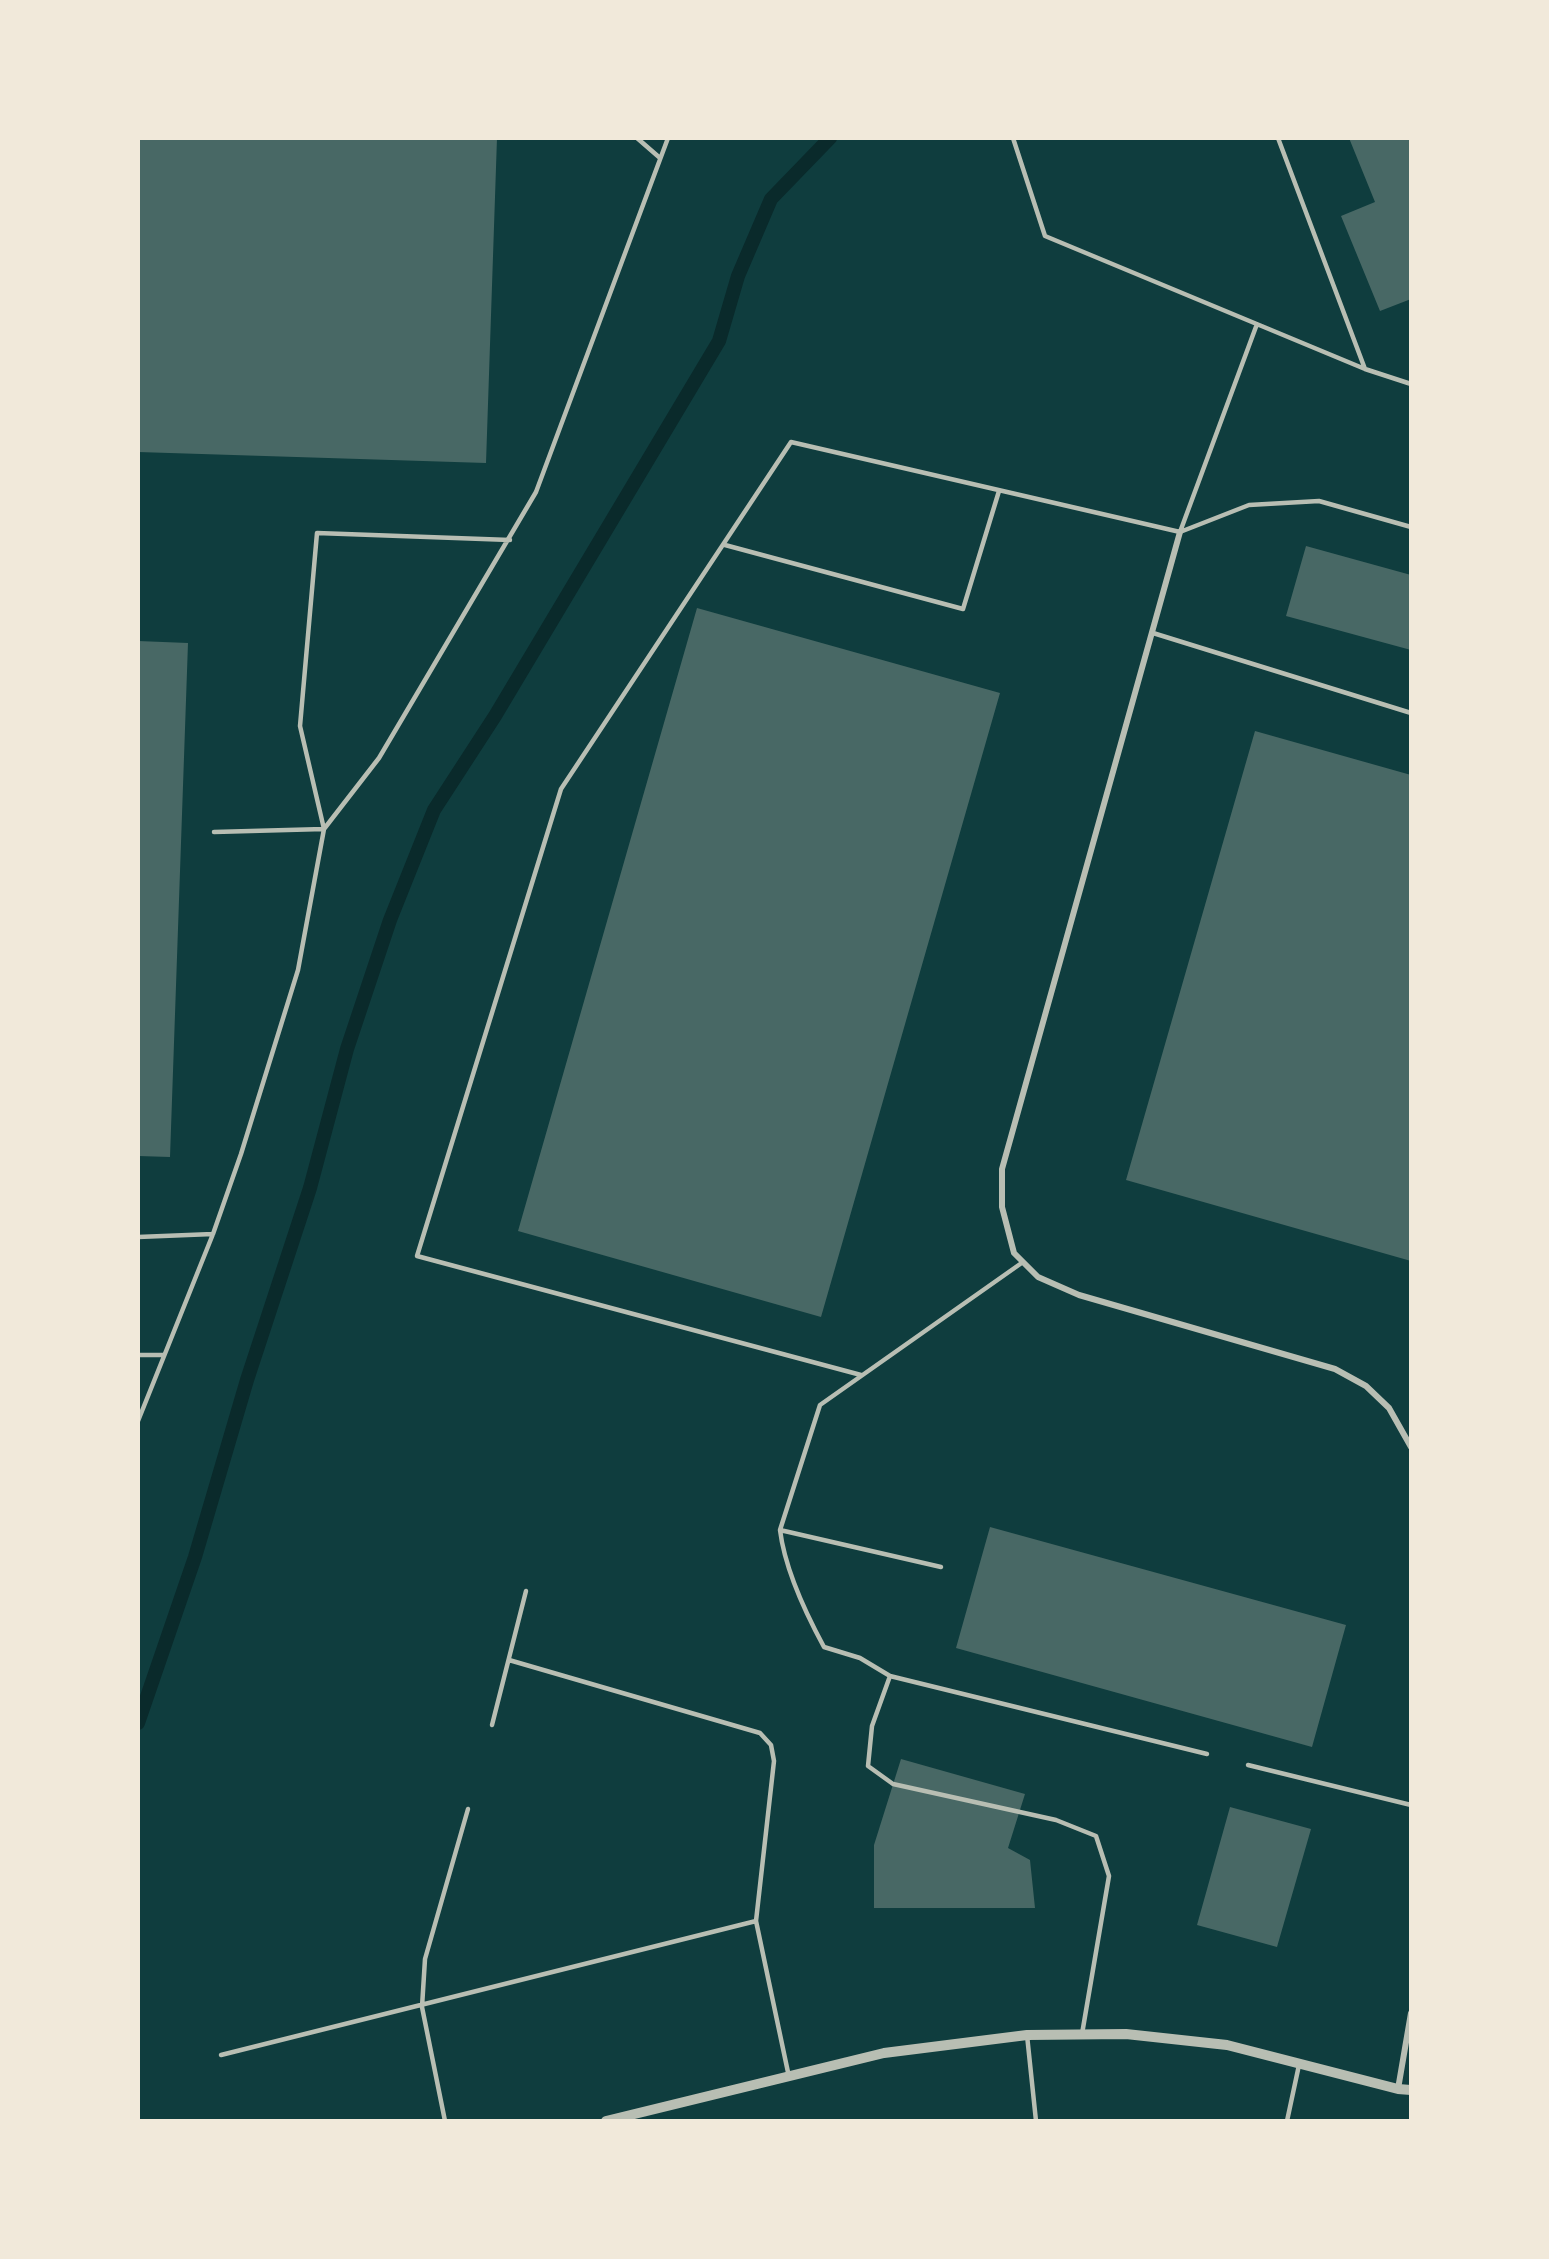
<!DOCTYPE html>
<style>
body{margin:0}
#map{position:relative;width:1549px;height:2259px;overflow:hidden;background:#0f3d3e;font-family:Cabin,sans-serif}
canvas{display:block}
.frame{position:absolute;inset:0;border:140px solid #f1e9da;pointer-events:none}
</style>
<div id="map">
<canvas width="1549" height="2259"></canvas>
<div class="frame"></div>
</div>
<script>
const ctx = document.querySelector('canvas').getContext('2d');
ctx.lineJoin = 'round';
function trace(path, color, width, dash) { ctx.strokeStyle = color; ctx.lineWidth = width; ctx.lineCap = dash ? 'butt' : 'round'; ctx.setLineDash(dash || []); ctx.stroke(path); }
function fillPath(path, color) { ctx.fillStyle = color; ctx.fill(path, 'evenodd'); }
trace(new Path2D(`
 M138,1723L195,1557L247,1380L310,1188L347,1049L390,920L434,810L495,716L719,341L738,276L771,199L830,138`), '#0a2a2b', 14);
fillPath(new Path2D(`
 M138,138H497L486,463L138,452Z
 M1349,138H1411V299L1380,311L1341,216L1375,202Z
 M1306,546L1411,575V650L1286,616Z
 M697,608L1000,693L821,1317L518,1231Z
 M138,641L188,643L170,1157L138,1156Z
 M1255,731L1411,775V1261L1126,1180Z
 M990,1527L1346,1625L1312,1747L956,1648Z
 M901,1759L1025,1794L1008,1848L1030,1860L1035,1908H874V1845Z
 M1230,1807L1311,1829L1277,1947L1197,1925Z`), '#486865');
trace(new Path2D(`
 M637,138L660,158
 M1013,138L1045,236L1365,369
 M1278,138L1365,369L1411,384
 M1180,532L1257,324
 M725,545L963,609L999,491
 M1153,633L1411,713
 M214,832L324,829L300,726L317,533L510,540
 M138,1237L213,1234
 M138,1355H164
 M861,1375L417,1256L561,789L791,442L1180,532L1249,505L1319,501L1411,527
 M138,1421L213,1234L241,1154L298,970L324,829L379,758L536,492L668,138
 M780,1530C785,1570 805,1612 824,1647L860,1658L890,1676L872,1726L868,1766L893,1784L1056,1820L1096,1836L1109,1876L1082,2034
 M941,1567L780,1530L820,1405L1023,1262
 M509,1660L760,1733L771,1745L774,1761L756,1921L789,2077
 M890,1676L1207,1754
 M492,1725L526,1591
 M1248,1765L1411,1805
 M1027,2035L1036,2121
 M221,2055L756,1921
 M445,2121L422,2007L425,1959L468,1809
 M1287,2121L1299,2065`), '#b8beb3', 4.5);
trace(new Path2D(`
 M1180,532L1002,1169V1207L1014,1253L1038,1277L1079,1295L1335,1369L1366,1386L1389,1408L1411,1447
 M1398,2089L1411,2013`), '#b8beb3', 6);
trace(new Path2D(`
 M606,2121L884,2053L1027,2035L1126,2034L1227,2045L1398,2089L1411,2090`), '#b8beb3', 10);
</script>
